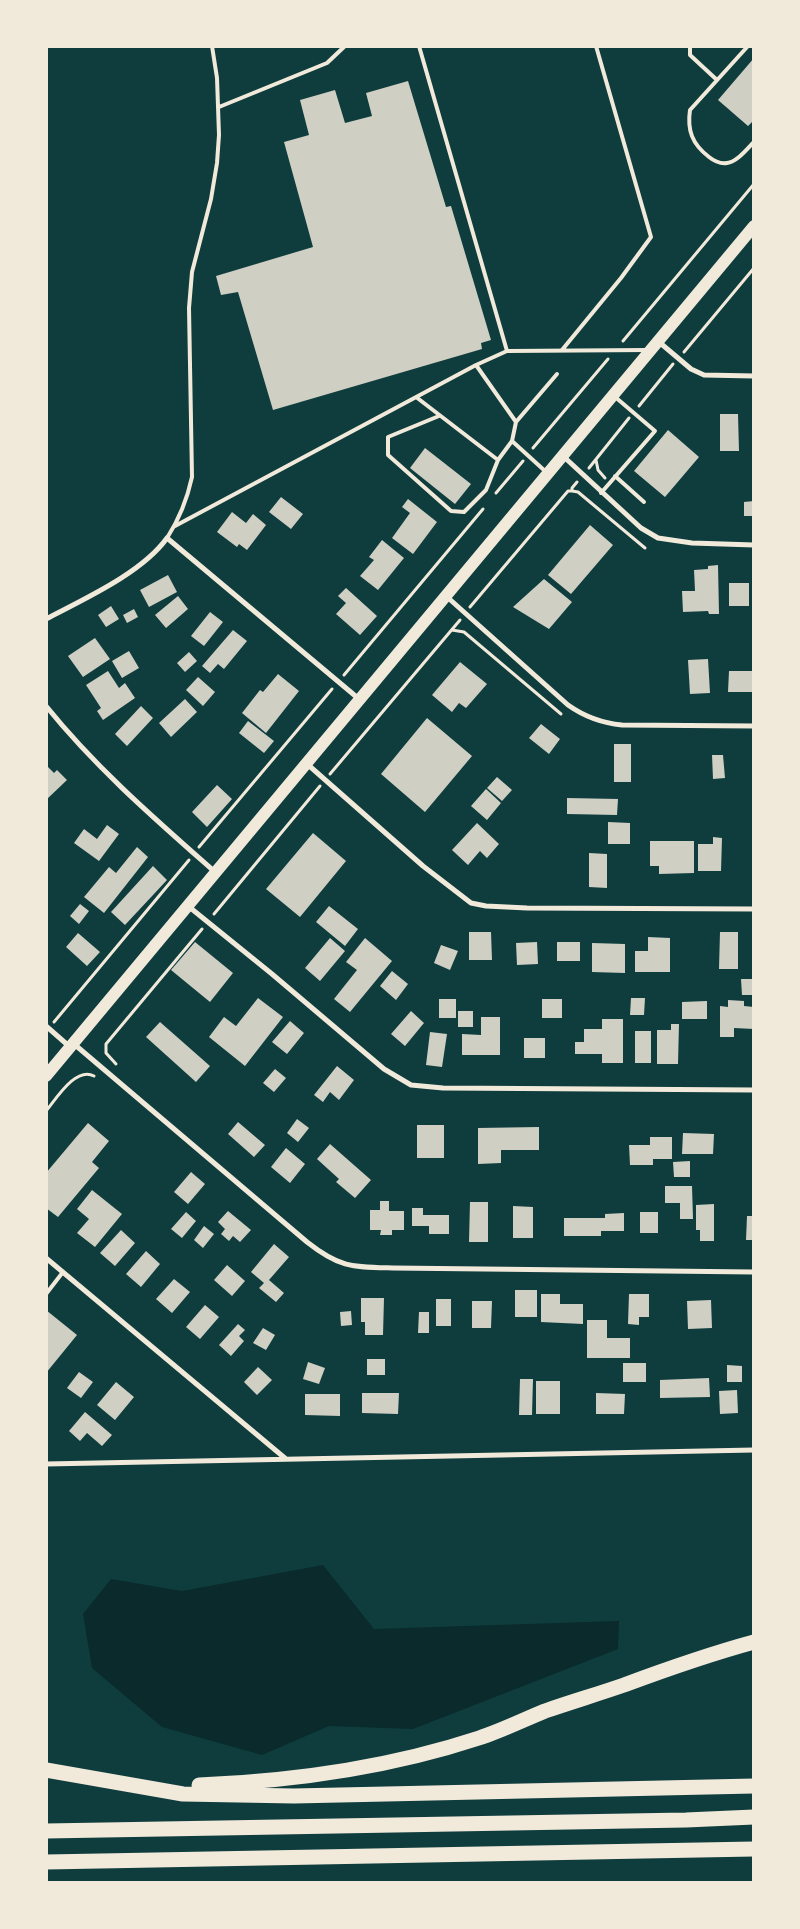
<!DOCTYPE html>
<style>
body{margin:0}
#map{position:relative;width:800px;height:1929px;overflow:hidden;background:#0f3d3e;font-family:Quicksand,sans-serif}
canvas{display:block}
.frame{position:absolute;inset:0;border:48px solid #f1e9da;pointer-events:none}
</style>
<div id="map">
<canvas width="800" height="1929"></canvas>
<div class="frame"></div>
</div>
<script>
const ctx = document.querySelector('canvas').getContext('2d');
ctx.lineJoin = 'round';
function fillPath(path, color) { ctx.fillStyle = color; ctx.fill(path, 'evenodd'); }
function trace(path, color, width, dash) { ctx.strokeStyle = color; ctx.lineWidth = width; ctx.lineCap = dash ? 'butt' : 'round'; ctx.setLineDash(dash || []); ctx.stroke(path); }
fillPath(new Path2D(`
 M323,1565L374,1629L619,1621L618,1649L413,1729L329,1726L262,1755L162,1727L92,1668L83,1614L111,1579L182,1591Z`), '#0a2a2b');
fillPath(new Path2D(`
 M754,58V120L748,126L718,100Z
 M408,81L446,207L451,206L491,340L481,343L482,349L273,410L238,292L221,295L216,276L313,247L284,142L309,135L300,100L335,90L345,123L372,116L366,93Z
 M720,414H738L739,451H720Z
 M668,430L699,457L665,497L634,471Z
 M425,448L471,484L455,504L410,468Z
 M281,497L303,514L291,529L269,512Z
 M408,499L437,522L413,554L392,538L410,513L402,507Z
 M754,501V516H744V502Z
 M232,512L246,523L253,514L266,525L247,550L239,544L237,547L217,532Z
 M590,525L613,545L571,594L548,575Z
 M382,540L404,558L378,590L360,576L374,560L369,557Z
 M718,565L719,614H709L708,611L683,612L682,591H695L694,570L708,569V566Z
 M168,575L177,592L149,607L140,590Z
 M544,579L572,602L549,629L513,607Z
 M729,583H749V606H729Z
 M346,588L377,616L360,635L336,614L346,603L338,596Z
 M178,596L188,609L166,628L155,615Z
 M111,606L119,619L106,627L98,615Z
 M134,609L138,617L127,623L123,615Z
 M210,612L223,622L204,646L191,636Z
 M233,630L247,641L224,669L218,664L210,673L202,666Z
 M95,638L110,659L83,677L68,656Z
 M129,651L139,668L122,678L112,661Z
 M189,652L197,661L185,672L177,663Z
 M708,659L710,693L690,694L688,660Z
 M460,662L487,684L466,708L459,703L452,712L432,695Z
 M108,671L119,688L125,683L135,698L103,720L97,711L101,708L86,685Z
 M729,671H754V692H728Z
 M278,674L299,691L266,733L242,713L260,690L263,692Z
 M198,677L215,692L203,706L186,690Z
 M185,699L197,712L171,737L159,723Z
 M141,706L153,718L127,746L115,734Z
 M427,718L472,756L425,812L381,774Z
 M248,721L274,741L264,753L239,733Z
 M541,724L560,739L549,754L529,738Z
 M614,744H631V782H614Z
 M712,755H723L725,778L713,779Z
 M46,765L54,773L57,770L67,780L46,800Z
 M497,777L512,790L502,801L487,788Z
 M217,785L232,799L207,827L192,812Z
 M486,789L501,803L487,820L471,806Z
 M567,798L618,799L617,815L567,814Z
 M608,822L630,823V844H608Z
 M477,823L499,844L487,858L480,851L468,865L452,850Z
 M107,825L119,834L99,861L74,843L84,829L97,839Z
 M313,833L346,861L300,917L266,889Z
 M713,837L722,838L721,871H698V844H713Z
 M650,841H694V873L659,874V866H650Z
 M137,847L148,857L104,913L84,897L109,867L116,873Z
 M589,853L607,854V888L589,887Z
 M153,866L167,880L125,925L111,912Z
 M80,904L89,911L79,924L70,916Z
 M329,906L358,929L345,946L316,922Z
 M469,932H491L492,960H469Z
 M720,932H738V969H719Z
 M78,933L100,952L87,966L66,947Z
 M648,937L670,938V972H635V951H648Z
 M330,938L345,951L320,981L305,968Z
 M365,938L392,961L350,1012L334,999L357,970L346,962Z
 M195,942L233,973L210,1002L171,970Z
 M537,942L538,964L517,965L516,943Z
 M557,942H580V961H557Z
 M592,943L625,944V973L592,972Z
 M441,945L458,951L450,970L434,963Z
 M392,971L408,984L396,1000L380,986Z
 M741,979H754V995H742Z
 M258,998L283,1017L245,1066L209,1037L224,1017L236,1026Z
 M631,998H645L644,1015H630Z
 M439,999H456V1018H439Z
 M542,999H562V1018H542Z
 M728,1000L744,1001V1006L754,1007V1029L734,1028V1037H720V1006L728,1007Z
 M707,1001V1019H682V1002Z
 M411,1011L424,1023L405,1046L391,1034Z
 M458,1011H473V1027H458Z
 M481,1017H500V1055H462V1034L481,1035Z
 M602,1019H623V1063H602V1054H575V1042H584V1029H602Z
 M290,1021L304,1033L287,1054L272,1042Z
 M160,1022L210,1066L196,1082L146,1037Z
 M671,1024H679L678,1064H657V1030H671Z
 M635,1031H651V1063H635Z
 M430,1032L447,1034L442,1067L426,1065Z
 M524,1038H545V1058H524Z
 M337,1066L354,1080L339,1100L330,1092L323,1102L314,1095Z
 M275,1069L286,1078L274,1092L263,1083Z
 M297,1119L309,1128L298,1142L287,1133Z
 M238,1122L265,1145L254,1157L228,1134Z
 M88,1123L109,1141L92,1162L99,1168L58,1217L46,1208V1173Z
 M417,1125H444V1158H417Z
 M539,1127V1150H501V1163L478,1164V1128Z
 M683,1133L714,1134L713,1154H682Z
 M650,1137H672V1159H653V1165H630L629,1145H650Z
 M330,1144L371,1180L355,1198L336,1182L339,1179L317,1159Z
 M286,1148L305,1164L290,1183L271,1167Z
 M690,1161V1177H674L673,1162Z
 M191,1172L205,1184L188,1204L174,1192Z
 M665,1186H692L693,1219H680V1203H665Z
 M92,1190L122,1214L95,1247L77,1233L89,1219L77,1209Z
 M380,1201H389V1211H404V1230H392V1235H380L381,1230H370V1210H380Z
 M470,1202H488V1242H469Z
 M714,1204V1241H700V1230H696V1205Z
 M513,1206L533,1207V1238H513Z
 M412,1208H423V1215H449V1234H429V1226H412Z
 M228,1211L251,1230L240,1242L233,1236L229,1241L221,1234L225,1229L218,1222Z
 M186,1212L196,1221L182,1238L171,1229Z
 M640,1212H658V1233H640Z
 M624,1213V1231H601V1236H564V1218H605V1214Z
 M747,1216H754V1240H746Z
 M204,1226L214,1234L203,1248L194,1240Z
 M121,1230L135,1243L115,1266L100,1253Z
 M274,1244L289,1257L269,1280L284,1293L276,1302L259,1288L264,1283L251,1272Z
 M146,1251L160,1264L141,1287L126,1274Z
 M227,1265L245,1281L232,1296L214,1280Z
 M174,1279L190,1292L172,1313L156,1299Z
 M515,1290H537V1317H515Z
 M541,1294H560V1304H583V1324L541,1322Z
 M629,1294H649V1317H639V1325L628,1324Z
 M361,1298H384L383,1335H365V1322H361Z
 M436,1299H451V1326H436Z
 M711,1300L712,1328L688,1329L687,1301Z
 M472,1301H492L491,1328H472Z
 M205,1305L219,1317L200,1339L186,1327Z
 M46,1310L77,1335L46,1373Z
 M351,1311L352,1325L341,1326L340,1312Z
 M419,1312H429V1333H418Z
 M587,1320H607V1338H630V1358H587Z
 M238,1324L245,1330L239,1336L244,1341L231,1356L219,1345Z
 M263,1328L275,1335L266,1350L253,1343Z
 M367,1359H385V1375H367Z
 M308,1362L325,1368L319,1384L303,1379Z
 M623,1363H646V1382H623Z
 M727,1365L742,1366V1382H727Z
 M258,1367L272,1380L257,1395L244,1382Z
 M79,1372L93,1382L81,1398L67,1388Z
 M709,1378L710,1397L660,1398V1380Z
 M520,1379H533L532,1415H519Z
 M536,1381H560V1414H536Z
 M116,1382L134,1397L115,1420L97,1405Z
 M737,1390L738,1413L720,1414L719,1391Z
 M362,1393H399L398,1414L362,1413Z
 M596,1393L625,1394L624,1414H596Z
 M305,1394H340V1416L305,1415Z
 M85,1412L112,1435L102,1446L87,1433L80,1441L69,1431Z`), '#cfcfc3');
trace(new Path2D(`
 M623,341L754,184
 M684,352L754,268
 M639,406L673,364
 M533,448L608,359
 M596,460L598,470L605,478
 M589,468L629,418
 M572,491L578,492L645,548
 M496,493L523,461
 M470,607L568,491H572V488L577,482
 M452,630L464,632L561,714
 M344,675L483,509
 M330,774L460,620
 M199,847L332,689
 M214,914L320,786
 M54,1022L189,860
 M116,1064L106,1053V1044L202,929
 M46,1111C56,1099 76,1066 94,1076`), '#f1e9da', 3);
trace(new Path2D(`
 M419,46L507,351
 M690,46V55L717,80
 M748,46L690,110C687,130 692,144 709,157C714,161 720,164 727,163C737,162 747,149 754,142
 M219,107L327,63L345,46
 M562,350L621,278L651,237L596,46
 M476,365L516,422
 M416,397L498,460L512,441
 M439,416L388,437V455L451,511L464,512L486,490L498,460
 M545,471L512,441L516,422L557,374
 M615,476L644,502
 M601,493L655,431L614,396
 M175,526L476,365L507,351L647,350
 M167,538C180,518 187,500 192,477L189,308L192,272L211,199L217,163L219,135L217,78L212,46
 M46,1294L63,1272`), '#f1e9da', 4);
trace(new Path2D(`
 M659,342L691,369L704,375L754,376
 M563,456L641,528L658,538L692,543L754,545
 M446,596L568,705C585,717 601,723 622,725L754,726
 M46,619C84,599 142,573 167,538L359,699
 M46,706C96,768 155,819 215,872
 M306,763L423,866L471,903L486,906L527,908L754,909
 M188,906L272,974L384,1069L411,1085L443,1088L754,1090
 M46,1026L70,1047
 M74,1044L307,1242C340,1268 352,1267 393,1268L754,1272
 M46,1258L286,1459
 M46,1464L754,1450`), '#f1e9da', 5);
trace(new Path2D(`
 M46,1076L754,226`), '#f1e9da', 12);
trace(new Path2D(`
 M46,1770L183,1794L294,1796L754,1786
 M199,1785C294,1781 388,1768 479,1738C501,1731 523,1720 545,1711C571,1702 598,1694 624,1685C667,1669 710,1654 754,1642
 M46,1831L686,1820L754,1817
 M46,1862L754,1849`), '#f1e9da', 15);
</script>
